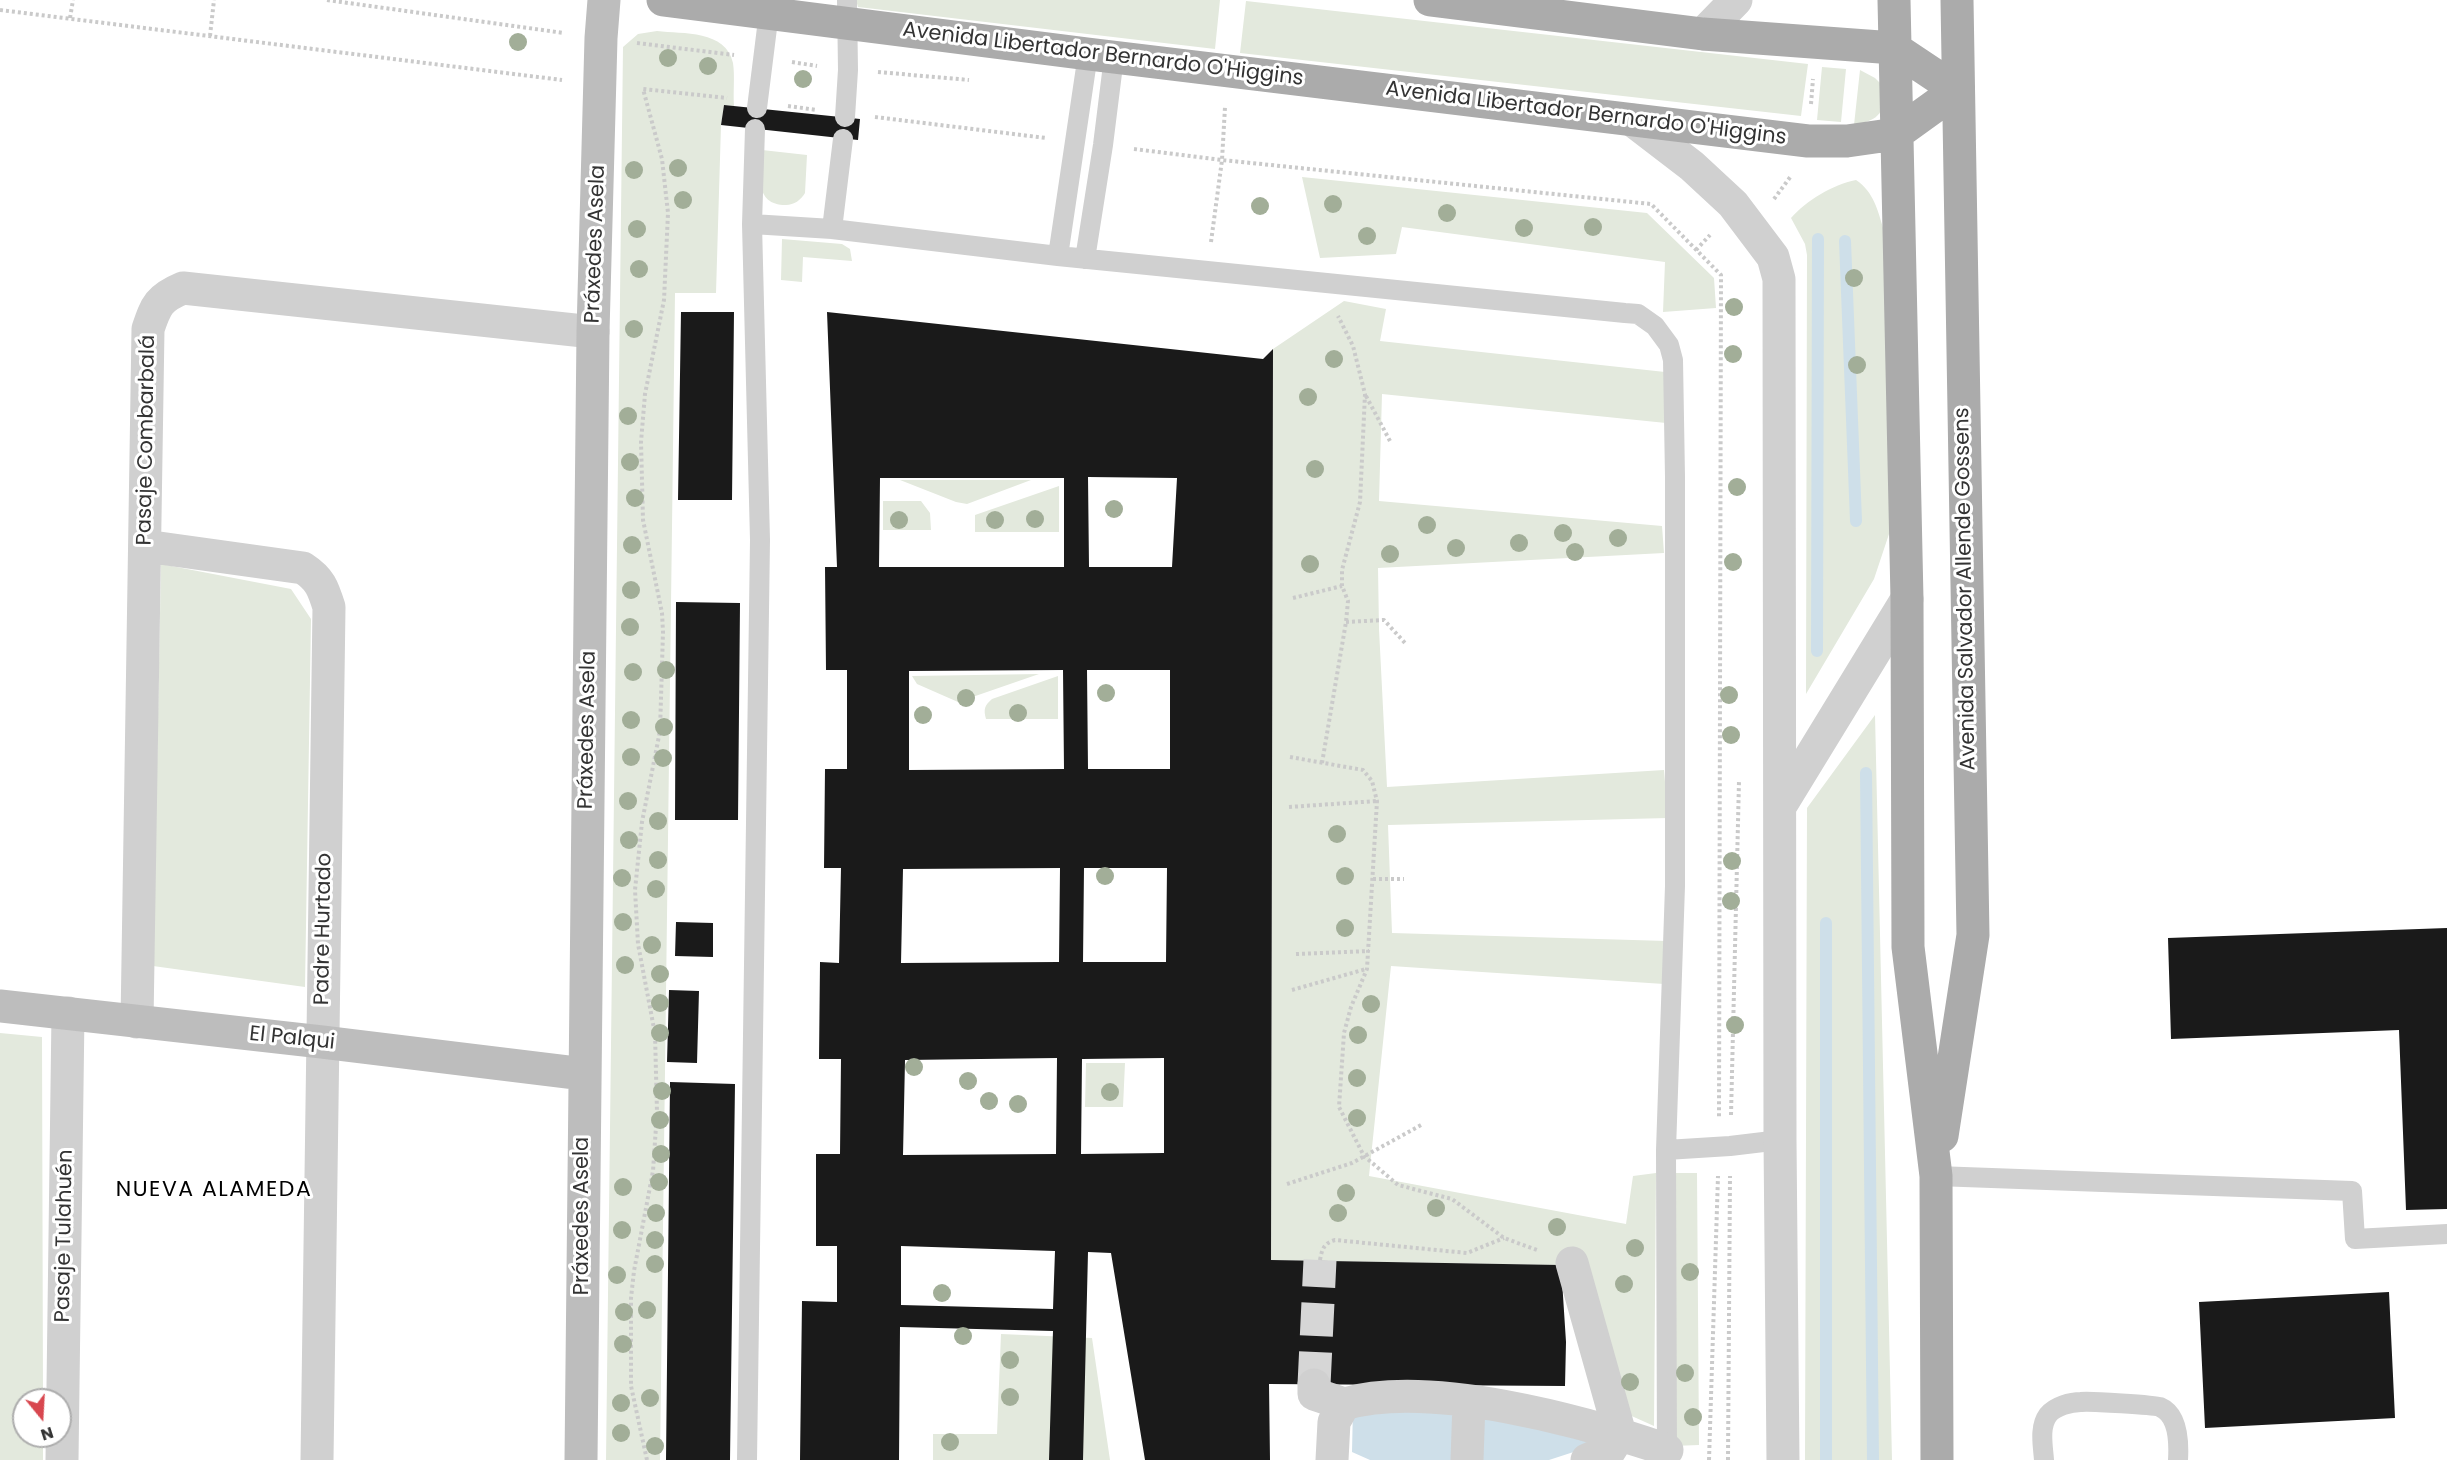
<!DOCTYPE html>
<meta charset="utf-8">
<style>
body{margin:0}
#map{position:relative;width:2447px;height:1460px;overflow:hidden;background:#fff;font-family:Poppins,sans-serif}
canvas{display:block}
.north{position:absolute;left:12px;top:1388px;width:60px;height:60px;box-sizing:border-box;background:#fff;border:2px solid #adadad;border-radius:50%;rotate:162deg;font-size:16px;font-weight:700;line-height:24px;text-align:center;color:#333}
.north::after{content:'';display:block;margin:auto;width:21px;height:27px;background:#d8474f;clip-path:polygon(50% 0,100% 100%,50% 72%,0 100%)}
</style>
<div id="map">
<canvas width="2447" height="1460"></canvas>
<div class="north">N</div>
</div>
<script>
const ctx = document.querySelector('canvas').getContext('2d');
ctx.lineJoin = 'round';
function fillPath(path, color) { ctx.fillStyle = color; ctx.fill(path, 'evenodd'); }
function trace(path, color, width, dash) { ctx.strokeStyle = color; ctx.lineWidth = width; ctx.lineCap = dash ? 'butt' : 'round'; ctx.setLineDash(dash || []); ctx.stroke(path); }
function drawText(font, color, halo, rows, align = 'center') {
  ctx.font = font + ' Poppins,sans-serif'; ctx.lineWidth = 6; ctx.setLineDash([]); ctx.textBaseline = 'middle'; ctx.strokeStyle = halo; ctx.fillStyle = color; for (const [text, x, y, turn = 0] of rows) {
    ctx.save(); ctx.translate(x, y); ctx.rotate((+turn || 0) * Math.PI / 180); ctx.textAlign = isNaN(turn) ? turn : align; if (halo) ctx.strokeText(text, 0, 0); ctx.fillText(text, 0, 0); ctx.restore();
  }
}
fillPath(new Path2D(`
 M856,0H1220L1215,49L858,7Z
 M1246,1L1808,64L1801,116L1240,53Z
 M657,31C683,34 726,30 733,63C735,76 733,92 734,106L724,105L721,125L716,293H675L660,1460H606L623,47L638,34Z
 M1822,67L1846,69L1841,122L1817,120Z
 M1860,70L1875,78L1883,86C1884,113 1882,119 1854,125Z
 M762,150L807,155L805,193C801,200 794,205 786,205C753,205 761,173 762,150Z
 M1302,177L1647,213L1714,278L1716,308L1663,312L1665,262L1402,227L1396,254L1320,258Z
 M1856,180C1874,192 1878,211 1884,231L1891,528L1874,579L1806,694L1807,255L1805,244L1791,218C1807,200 1832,185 1856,180Z
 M782,239L842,244L850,249L852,261L803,257L802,282L781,280Z
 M1344,301L1386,309L1380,341L1665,372L1666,423L1382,394L1379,501L1662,526L1664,553L1378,568L1379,629L1387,787L1664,770L1668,818L1388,825L1392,933L1667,941L1664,984L1391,966L1369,1176L1626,1224L1633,1176L1656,1173L1654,1426L1616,1409L1561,1265L1271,1260L1273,349Z
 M900,480H1031L967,504L956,502Z
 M1059,486V532H975V515Z
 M883,501H921L930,513L931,530H883Z
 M161,564L291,589L311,619L305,987L153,966Z
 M1039,674L958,702L917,684L912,676Z
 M1058,676V719H986C983,709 985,705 992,699Z
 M1875,715L1892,1460H1805L1807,808Z
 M0,1033L42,1037L43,1400H24V1436H43V1460H0Z
 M1086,1063H1125L1123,1107H1085Z
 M1672,1173H1697L1699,1445L1673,1446Z
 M1001,1334L1092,1338L1110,1460H933V1434H997Z`), '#e3e9dd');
fillPath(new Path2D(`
 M1353,1407L1461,1412L1460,1460H1370L1352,1452Z
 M1475,1417L1590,1431L1595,1445L1549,1460H1475Z`), '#cedfe9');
trace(new Path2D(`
 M1845,241L1856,521
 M1817,651L1818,239
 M1866,773L1873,1460
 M1826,923V1460`), '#cedfe9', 12);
fillPath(new Path2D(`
 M724,105L860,119L858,140L721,125Z
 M681,312H734L732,500H678Z
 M827,312L1263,359L1273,349L1271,1260L1561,1265L1566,1342L1565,1386L1269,1384L1270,1460H1145L1111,1253L1088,1252L1083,1460H1049L1053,1331L900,1327L899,1460H800L802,1301L837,1302V1246H816V1154H840L841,1059H819L820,962L839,963L841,868H824L825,769H847V670H826L825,567H837ZM1088,477L1177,478L1172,567H1089ZM880,478H1064V567H879ZM1063,670L1064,769L909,770V671ZM1087,670H1170V769H1088ZM1060,868L1059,962L901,963L903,869ZM1084,868H1167L1166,962H1083ZM1057,1058L1056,1154L903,1155L905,1060ZM1164,1058V1153L1081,1154L1082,1059ZM901,1246L1055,1251L1053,1309L901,1305Z
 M676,602L740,603L738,820H675Z
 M676,922L713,923V957L675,956Z
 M2447,928V1209L2406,1210L2399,1030L2171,1039L2168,938Z
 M669,990L699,991L697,1063L667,1062Z
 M670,1082L735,1084L730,1460H666Z
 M2389,1292L2395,1418L2205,1428L2199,1302Z`), '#1a1a1a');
trace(new Path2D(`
 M1314,1385L1320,1260`), '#d6d6d6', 33, [33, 16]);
trace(new Path2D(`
 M327,0L564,33
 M0,10L562,80
 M70,18L73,0
 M210,36L214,0
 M637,43L734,55
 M792,62L817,66
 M878,72L969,80
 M1811,104L1813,79
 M788,106L817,110
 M875,117L1046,138
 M1134,149L1222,160L1651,204L1721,275L1719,1117
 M1774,199L1791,176
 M1211,242L1222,160L1225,107
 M1696,250L1710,235
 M1366,396L1390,441
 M1293,598L1342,586
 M1346,622L1384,620L1405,643
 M1290,757L1363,770L1372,781L1377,801L1367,969L1351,1007L1344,1033L1339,1107L1364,1156L1398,1185L1452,1199L1504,1238L1537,1250
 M1322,763L1346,622L1348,601L1342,586V570L1360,502L1365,394L1353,346L1338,316
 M1289,807L1377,801
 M1373,879H1404
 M1296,954L1369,951
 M1292,990L1366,969
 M1731,1115L1739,781
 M1287,1184L1352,1163L1423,1124
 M1320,1260C1322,1249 1324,1243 1335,1240L1467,1253L1504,1238
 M647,1460L631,1386V1298L634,1271L653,1171L657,1112L655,1034L638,944L635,890L642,822L660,731L663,632L662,613L643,520L641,442L645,394L664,300L668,213L662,159L643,89L727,98
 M1709,1460L1718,1176
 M1728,1460L1730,1176`), '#cacaca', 4, [3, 3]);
trace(new Path2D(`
 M757,108L770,4
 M845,117L848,70L847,0
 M752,224L832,229L1058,256L1625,313L1638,314L1655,326L1669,345L1673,360L1675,477V886L1666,1150L1730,1146L1780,1140
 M832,229L843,139
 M1058,256L1088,54
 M1085,259L1103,145L1114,57
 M1666,1150L1667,1460
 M1936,1176L2352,1191L2355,1239L2447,1234
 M747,1460L760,540L752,224L755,129
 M2044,1460C2043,1446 2039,1427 2048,1415C2055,1406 2071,1402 2081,1402C2090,1401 2154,1405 2160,1407C2179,1415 2179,1443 2178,1460`), '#d0d0d0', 20);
trace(new Path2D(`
 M1703,34L1736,0
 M1632,120L1692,166L1733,204L1773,257L1779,279L1780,1140L1783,1460
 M145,546L303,568C320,579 323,588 329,607L317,1460
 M1781,805L1907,599
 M137,1022L148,329C156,305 159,298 183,288L593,332
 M1572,1263L1620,1434L1610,1450L1587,1460
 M1314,1385V1394L1344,1404
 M62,1460L68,1013
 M1332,1460L1334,1422L1344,1404C1430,1379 1583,1421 1667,1450
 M1467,1460L1469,1402`), '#d0d0d0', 33);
trace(new Path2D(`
 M0,1006L322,1042L584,1074
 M581,1460L593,332L601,38L604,0`), '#bdbdbd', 33);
trace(new Path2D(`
 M663,0L1088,54L1808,141H1847L1896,134L1957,90
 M1430,0L1703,34L1894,48L1957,90
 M1894,0L1907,599L1908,947L1936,1176L1937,1460
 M1942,1136L1973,935L1957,0`), '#ababab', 33);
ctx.fillStyle = '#a2ae98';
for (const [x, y] of [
 [518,42],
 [668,58],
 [708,66],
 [803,79],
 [678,168],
 [634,170],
 [683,200],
 [1333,204],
 [1260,206],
 [1447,213],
 [1593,227],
 [1524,228],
 [637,229],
 [1367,236],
 [639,269],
 [1854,278],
 [1734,307],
 [634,329],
 [1733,354],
 [1334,359],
 [1857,365],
 [1308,397],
 [628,416],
 [630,462],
 [1315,469],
 [1737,487],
 [635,498],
 [1114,509],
 [1035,519],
 [899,520],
 [995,520],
 [1427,525],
 [1563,533],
 [1618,538],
 [1519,543],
 [632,545],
 [1456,548],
 [1575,552],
 [1390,554],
 [1733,562],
 [1310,564],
 [631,590],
 [630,627],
 [666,670],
 [633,672],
 [1106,693],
 [1729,695],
 [966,698],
 [1018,713],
 [923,715],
 [631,720],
 [664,727],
 [1731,735],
 [631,757],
 [663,758],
 [628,801],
 [658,821],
 [1337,834],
 [629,840],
 [658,860],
 [1732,861],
 [1105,876],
 [1345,876],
 [622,878],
 [656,889],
 [1731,901],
 [623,922],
 [1345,928],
 [652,945],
 [625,965],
 [660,974],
 [660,1003],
 [1371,1004],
 [1735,1025],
 [660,1033],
 [1358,1035],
 [914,1067],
 [1357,1078],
 [968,1081],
 [662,1091],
 [1110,1092],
 [989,1101],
 [1018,1104],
 [1357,1118],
 [660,1120],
 [661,1154],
 [659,1182],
 [623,1187],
 [1346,1193],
 [1436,1208],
 [656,1213],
 [1338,1213],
 [1557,1227],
 [622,1230],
 [655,1240],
 [1635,1248],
 [655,1264],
 [1690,1272],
 [617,1275],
 [1624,1284],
 [942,1293],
 [647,1310],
 [624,1312],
 [963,1336],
 [623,1344],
 [1010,1360],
 [1685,1373],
 [1630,1382],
 [1010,1397],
 [650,1398],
 [621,1403],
 [1693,1417],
 [621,1433],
 [950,1442],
 [655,1446]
]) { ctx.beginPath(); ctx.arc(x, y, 9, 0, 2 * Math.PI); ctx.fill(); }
drawText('21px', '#333', '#fff', [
 ["Avenida Libertador Bernardo O'Higgins",1103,55,7],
 ["Avenida Libertador Bernardo O'Higgins",1586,114,7],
 ["Práxedes Asela",596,244,-88],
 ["Pasaje Combarbalá",147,440,-89],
 ["Avenida Salvador Allende Gossens",1966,589,-91],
 ["Práxedes Asela",588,730,-89],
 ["Padre Hurtado",324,929,-89],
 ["El Palqui",292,1039,6],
 ["Práxedes Asela",583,1216,-90],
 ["Pasaje Tulahuén",65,1236,-89]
]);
ctx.letterSpacing = '1.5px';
drawText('22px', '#000', '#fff', [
 ["NUEVA ALAMEDA",214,1190]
]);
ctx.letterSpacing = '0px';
</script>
